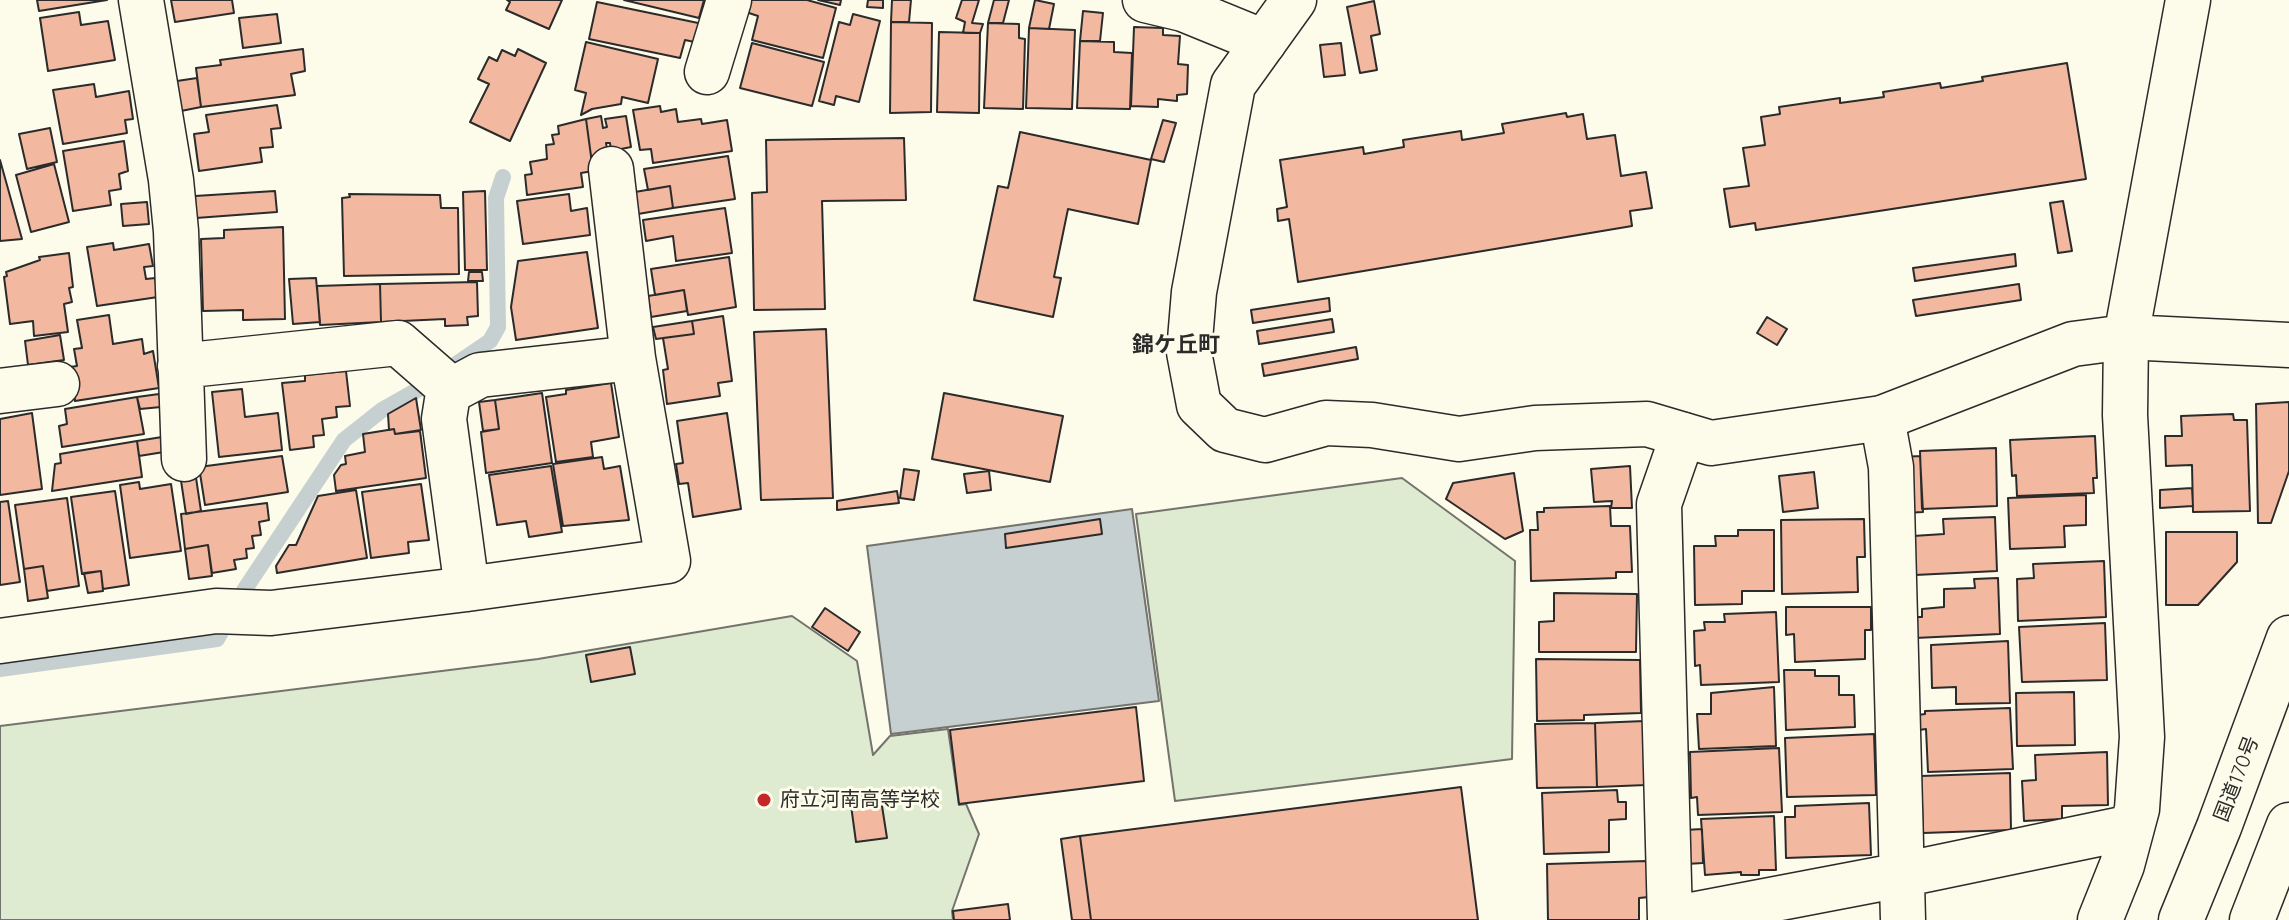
<!DOCTYPE html>
<meta charset="utf-8">
<style>
body{margin:0}
canvas{display:block;background:#fdfbea}
</style>
<canvas width="2289" height="920"></canvas>
<script>
const ctx = document.querySelector('canvas').getContext('2d');
ctx.lineJoin = 'round';
function fillPath(path, color) { ctx.fillStyle = color; ctx.fill(path, 'evenodd'); }
function trace(path, color, width, dash) { ctx.strokeStyle = color; ctx.lineWidth = width; ctx.lineCap = dash ? 'butt' : 'round'; ctx.setLineDash(dash || []); ctx.stroke(path); }
function drawText(font, color, halo, rows, align = 'center') {
  ctx.font = font + ' Quicksand,"Noto Sans JP",sans-serif'; ctx.lineWidth = 6; ctx.setLineDash([]); ctx.textBaseline = 'middle'; ctx.strokeStyle = halo; ctx.fillStyle = color; for (const [text, x, y, turn = 0] of rows) {
    ctx.save(); ctx.translate(x, y); ctx.rotate((+turn || 0) * Math.PI / 180); ctx.textAlign = isNaN(turn) ? turn : align; if (halo) ctx.strokeText(text, 0, 0); ctx.fillText(text, 0, 0); ctx.restore();
  }
}
const green = new Path2D(`
 M1402,478L1515,561L1512,759L1175,801L1136,514Z
 M792,616L857,661L873,755L890,736L948,729L959,805L966,804L979,834L952,911L953,920H0V726L538,659Z`);
fillPath(green, '#deebd1');
trace(green, '#74746e', 2);
const water = new Path2D(`
 M1132,509L1159,701L891,734L867,546Z`);
fillPath(water, '#c7d0d0');
trace(water, '#74746e', 2);
trace(new Path2D(`
 M0,669L217,639L245,589L344,440L382,410L421,388L490,341L498,327L496,198L503,177`), '#c7d0d0', 16);
const building = new Path2D(`
 M37,0H107L39,11Z
 M171,0H232L234,13L175,22Z
 M507,0H562L549,29L506,10L510,2Z
 M624,0H704L699,18Z
 M749,0H807L836,8L823,58L752,40L758,16L746,12Z
 M818,0H841L840,5Z
 M868,0H883V8L867,7Z
 M892,0H911L909,22H891Z
 M962,0H979L972,23L983,24L980,33H963L965,22L956,18Z
 M994,0H1009L1003,23H988Z
 M1035,0L1054,4L1049,29L1029,28Z
 M1374,1L1380,34L1371,36L1377,70L1360,73L1347,7Z
 M597,2L703,24L699,43L685,40L680,58L589,39Z
 M1083,11L1103,13L1100,41H1080Z
 M79,12L81,25L108,21L115,60L48,71L40,18Z
 M277,14L281,43L243,48L239,18Z
 M853,14L880,21L859,102L836,96L834,105L819,101L839,22L850,25Z
 M891,22L932,23L931,112L890,113Z
 M988,23L1019,24V38L1025,39L1023,109L984,108Z
 M1134,27L1163,28V35L1180,36L1178,64L1188,65L1187,94L1177,95V101L1158,99V107L1131,106Z
 M1029,28L1075,30L1072,109L1026,108Z
 M939,32L980,33L979,113L937,112Z
 M1080,41L1114,42V52L1132,53L1130,109L1077,108Z
 M586,42L658,59L648,103L622,97L621,104L592,109L581,115L586,93L575,90Z
 M752,43L824,62L812,106L740,88Z
 M1341,43L1345,75L1324,77L1320,45Z
 M303,49L305,71L291,74L295,95L201,107L196,68L221,65L220,60Z
 M518,49L546,63L510,141L470,122L489,84L478,79L489,57L497,61L502,50L515,56Z
 M2067,63L2086,179L1756,230L1755,223L1730,227L1724,189L1749,186L1743,148L1765,145L1761,117L1780,114L1779,107L1840,98V103L1884,97L1883,92L1940,83L1941,88L1983,81L1982,77Z
 M197,78L201,107L181,111L177,81Z
 M94,84L96,97L129,91L133,119L125,120L127,133L63,144L53,90Z
 M277,105L281,128L271,129L273,147L260,148L262,162L199,171L194,134L209,132L206,115Z
 M660,106L661,112L676,109L678,122L701,119L702,124L727,120L732,151L653,163L651,149L640,150L633,110Z
 M1566,113L1567,117L1583,114L1587,139L1615,135L1621,176L1646,172L1652,208L1630,211L1632,226L1298,282L1289,219L1278,221L1277,209L1287,207L1280,160L1363,147L1364,154L1404,147L1403,140L1461,131L1462,140L1504,133L1502,124Z
 M601,116L603,128L607,127L605,119L626,116L631,147L611,151L610,143H606L608,155L591,156L586,119Z
 M586,119L593,171L581,173L583,187L527,195L525,175L532,174L530,162L547,159L546,145L554,144L552,135L559,134L558,126Z
 M1163,120L1176,123L1164,162L1151,159Z
 M50,128L57,162L27,169L19,134Z
 M1020,132L1151,160L1138,224L1068,209L1054,277L1061,278L1053,317L974,300L998,186L1008,188Z
 M904,138L906,200L822,201L825,309L754,310L752,193L767,192L766,140Z
 M124,141L128,171L119,174L121,189L109,191L111,205L73,211L63,151Z
 M728,156L735,199L673,208L670,186L648,190L644,169Z
 M0,160L22,239L0,241Z
 M54,164L69,222L31,232L16,175Z
 M670,186L673,208L638,214L635,192Z
 M275,191L277,212L196,218L195,196Z
 M485,191L487,270H465L463,192Z
 M349,194L440,195L441,208H458L459,274L344,276L342,198L350,197Z
 M569,194L571,211L587,208L590,235L523,244L517,201Z
 M2063,201L2072,251L2058,253L2050,203Z
 M147,202L149,224L123,226L121,204Z
 M725,208L732,253L676,261L673,236L646,241L643,220Z
 M283,227L285,319L243,320V310L203,311L201,239L224,238V230Z
 M113,243L114,250L149,244L153,266L144,267L146,279L155,278L158,297L97,306L87,247Z
 M587,252L598,328L516,340L511,307L518,261Z
 M69,253L73,287L69,288L72,302L64,304L68,332L34,336L33,321L10,324L4,277L7,276L6,272L40,260L39,257Z
 M2015,254L2016,266L1915,281L1913,268Z
 M729,257L736,307L688,315L684,290L655,295L651,269Z
 M469,272H482L483,281H468Z
 M316,278L320,322L293,324L289,279Z
 M477,282L478,316L467,317L468,325L445,326V319L381,322L380,284Z
 M380,284L381,322L320,325L317,286Z
 M2019,284L2021,300L1916,316L1913,300Z
 M684,290L687,311L651,317L648,296Z
 M1329,298L1330,311L1253,323L1251,310Z
 M109,315L113,344L142,339L144,354L153,351L159,388L75,401L70,367L77,366L74,349L82,348L77,320Z
 M723,316L732,381L718,383L720,396L667,404L663,370L668,369L663,338L694,334L692,321Z
 M1767,317L1787,329L1777,345L1757,333Z
 M1332,319L1334,332L1259,344L1257,331Z
 M692,321L694,334L656,339L653,327Z
 M826,329L833,498L761,500L754,332Z
 M60,335L64,360L28,365L25,341Z
 M1356,347L1358,359L1264,376L1262,364Z
 M346,371L350,406L336,407L337,417L322,419L324,435L313,436L314,447L290,450L282,383L305,381V375Z
 M611,383L619,437L591,442L593,457L556,462L546,397L566,394V390Z
 M242,389L245,417L278,413L282,450L219,457L212,392Z
 M542,393L552,463L486,473L481,432L499,429L495,400Z
 M944,393L1063,416L1050,482L932,459Z
 M159,394L161,407L140,409L137,397Z
 M137,397L144,434L62,447L59,426L67,424L65,409Z
 M416,398L421,430L395,434L394,429L389,430L388,414Z
 M495,400L499,429L483,431L479,402Z
 M2289,402V471L2271,523H2258L2256,404Z
 M32,413L42,489L0,495V419Z
 M727,413L741,509L693,517L688,483L679,484L676,464L683,463L677,421Z
 M2233,414L2234,420H2247L2250,511L2193,512L2192,465L2166,466L2165,436H2182L2181,416Z
 M394,429L395,434L420,431L426,478L336,491L334,475L341,465L346,464L345,456L365,452L363,434Z
 M2095,436L2097,478H2093L2094,493L2017,496L2016,475L2012,476L2010,440Z
 M162,437L164,452L139,456L137,441Z
 M137,441L142,477L52,491L55,464L61,463L60,454Z
 M1996,448L1997,506L1922,509L1920,451Z
 M282,456L288,492L205,505L199,467Z
 M1920,456L1923,512L1905,513L1903,457Z
 M602,457L604,469L620,466L629,520L563,526L553,464Z
 M551,466L562,532L529,537L526,521L497,525L489,475Z
 M1630,466L1632,508H1611L1612,501L1594,502L1591,469Z
 M904,469L919,471L914,500L900,498Z
 M195,471L201,511L186,514L180,474Z
 M989,471L991,490L967,493L964,474Z
 M1814,472L1818,508L1783,512L1779,476Z
 M1514,473L1523,531L1505,539L1446,499L1453,483Z
 M139,482L140,489L171,484L181,551L130,558L120,485Z
 M421,484L429,540L408,542L409,553L371,558L362,492Z
 M2192,488L2193,506L2160,508V490Z
 M356,490L367,558L277,573L276,566L289,545H296L318,496Z
 M115,491L129,585L103,589L101,571L82,574L71,497Z
 M897,491L899,503L837,510V501Z
 M2086,495V525L2064,526L2065,547L2010,549L2008,498Z
 M67,498L79,586L47,591L43,566L24,569L15,505Z
 M8,501L20,582L0,585V502Z
 M267,503L269,520L259,522L261,535L252,536L254,548L246,549L247,558L234,560L236,569L212,573L208,545L185,549L181,514Z
 M1610,506L1611,526H1630L1632,572H1616V578L1531,581L1530,530H1538L1537,512H1544V508Z
 M1995,517L1997,571L1915,575L1913,536L1944,534L1943,519Z
 M1100,519L1102,534L1006,548L1005,534Z
 M1864,519L1865,557H1857L1858,592L1782,594L1781,520Z
 M1738,530H1774V591H1742V604L1695,605L1694,546H1716L1715,536H1738Z
 M2166,532H2237V562L2198,605H2166Z
 M208,545L212,576L189,579L185,549Z
 M2104,561L2106,617L2018,621L2017,579L2034,578L2033,564Z
 M43,566L48,598L28,601L24,569Z
 M101,571L103,591L88,593L84,573Z
 M1998,578L2000,634L1915,638L1914,617H1922V609L1944,607V589L1975,588L1974,579Z
 M1554,593L1637,594L1636,652H1539V622L1554,621Z
 M1786,607H1871V630H1865V659L1795,662L1794,634L1786,635Z
 M825,608L860,632L848,651L812,627Z
 M1776,612L1779,682L1701,685L1700,665L1695,666L1694,631L1705,630L1704,622H1725L1724,614Z
 M2105,623L2107,680L2022,682L2019,627Z
 M2008,641L2010,703L1956,704V687L1932,688L1931,645Z
 M630,647L635,674L591,682L586,655Z
 M1536,659L1640,660L1641,713L1584,715V720L1537,721Z
 M1784,670H1815V676H1839V695H1854L1855,727L1786,730Z
 M1774,687L1776,746L1699,749L1697,714H1711V693Z
 M2074,692L2075,745L2017,746L2016,693Z
 M1136,707L1144,781L959,804L950,730Z
 M2010,708L2013,769L1928,772L1926,729L1919,730L1918,715L1925,714V711Z
 M1645,721L1646,785L1597,787L1595,723Z
 M1595,723L1597,787L1537,788L1535,724Z
 M1874,734L1876,795L1787,797L1785,738Z
 M1779,748L1782,812L1698,815L1697,797L1691,798L1690,752Z
 M2107,752L2108,805L2062,806V819L2024,821L2022,781L2036,780L2035,755Z
 M2010,773L2011,830L1923,833L1921,776Z
 M1461,787L1478,920H1091L1080,836Z
 M1617,790L1618,802H1626V819L1609,820V852L1544,854L1542,793Z
 M880,793L887,838L856,842L850,798Z
 M1869,803L1871,855L1786,858L1785,817H1795V806Z
 M1774,816L1776,870H1759V875H1741V872L1705,875L1701,819Z
 M1702,829L1703,863L1686,864L1685,830Z
 M1080,836L1091,920H1072L1061,839Z
 M1647,861L1649,897L1639,898V920H1548L1547,864Z
 M1008,904L1010,920H954L953,911Z`);
fillPath(building, '#f2b8a0');
trace(building, '#2b2b2b', 2);
const street = new Path2D(`
 M141,0L171,180L176,231L184,459
 M1145,0L1183,9L1264,42
 M707,72L729,0
 M180,366L398,343L452,390
 M0,391L57,384
 M1882,418L1891,467L1903,920
 M467,589L444,419L447,400L452,390L480,375L633,358
 M0,641L216,611L271,613L467,589L668,561L633,358L611,169
 M1670,919L1901,875L2132,827
 M1670,920L1659,504L1683,435
 M2100,920L2122,865L2137,809L2142,737L2125,415L2126,337`);
const secondary = new Path2D(`
 M1294,0L1233,85L1194,292L1189,352L1199,405L1225,430L1265,440L1326,423L1372,425L1459,439L1535,428L1647,424L1711,443L1882,418L2073,344L2126,337L2289,345
 M2126,337L2188,0`);
const highway = new Path2D(`
 M2181,920L2219,827L2289,638
 M2252,920L2289,825`);
trace(street, '#2b2b2b', 47);
trace(secondary, '#2b2b2b', 47);
trace(highway, '#2b2b2b', 47);
trace(street, '#fdfbea', 44);
trace(secondary, '#fdfbea', 44);
trace(highway, '#fdfbea', 44);
for (const [x, y, r, color] of [
 [764,800,8,"#c62828"]
]) { const dot = new Path2D(); dot.arc(x, y, r, 0, 2 * Math.PI); ctx.fillStyle = color; ctx.fill(dot); trace(dot, '#fdfbea', 3); }
drawText('20px', '#2b2b2b', '#fdfbea', [
 ["国道170号",2237,779,-69]
]);
drawText('20px', '#2b2b2b', '#fdfbea', [
 ["府立河南高等学校",780,800]
], 'left');
drawText('bold 22px', '#2b2b2b', '#fdfbea', [
 ["錦ケ丘町",1176,345]
]);
</script>
